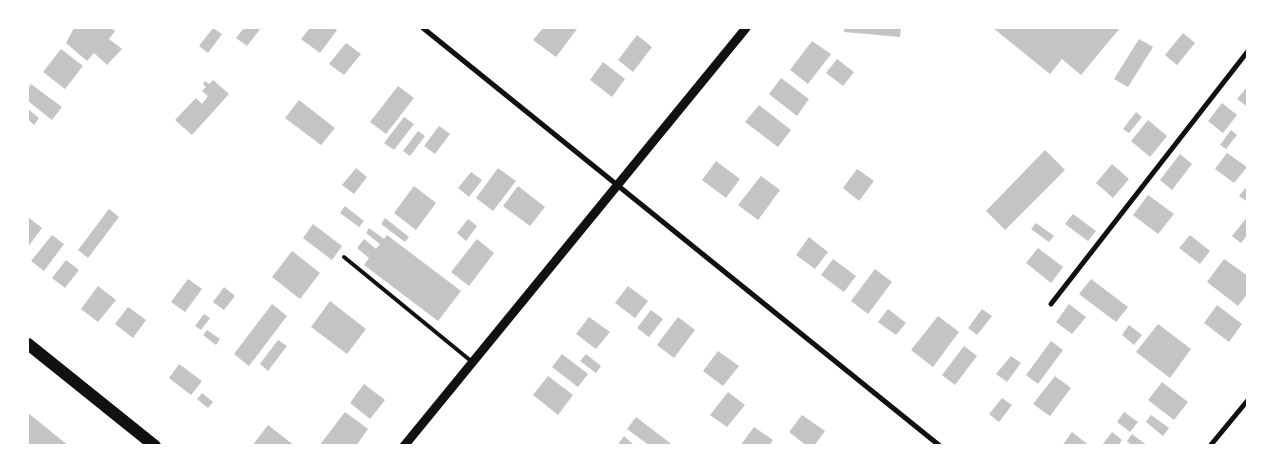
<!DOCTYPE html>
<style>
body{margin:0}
#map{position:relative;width:1275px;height:473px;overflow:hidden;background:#fff;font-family:Ubuntu,sans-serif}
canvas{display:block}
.frame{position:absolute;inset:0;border:29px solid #fff;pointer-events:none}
</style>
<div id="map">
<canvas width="1275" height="473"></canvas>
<div class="frame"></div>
</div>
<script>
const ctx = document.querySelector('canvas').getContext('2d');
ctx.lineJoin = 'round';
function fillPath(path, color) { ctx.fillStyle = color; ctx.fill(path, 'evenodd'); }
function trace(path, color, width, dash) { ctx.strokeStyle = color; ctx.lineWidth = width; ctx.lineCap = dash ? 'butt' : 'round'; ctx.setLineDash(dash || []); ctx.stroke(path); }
fillPath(new Path2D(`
 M74,28H111L115,31L109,39L122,49L107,65L94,53L87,61L66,43Z
 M213,28L222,34L208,53L199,46Z
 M244,28H261L247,46L236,38Z
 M310,28H333L337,30L320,53L301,39Z
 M543,28H575L577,29L556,57L533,40Z
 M844,28H901L900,37L844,32Z
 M993,28H1120L1081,75L1062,59L1050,74Z
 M1183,33L1195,43L1177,65L1165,55Z
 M637,35L652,47L633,72L618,60Z
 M1139,39L1153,47L1128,87L1114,79Z
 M812,41L831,54L808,84L790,70Z
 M346,43L361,54L344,75L329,64Z
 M61,49L83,66L65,89L43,72Z
 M837,59L854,72L843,86L826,73Z
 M603,62L625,79L612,97L590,80Z
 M781,78L809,99L797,116L769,94Z
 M213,80L229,94L192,135L175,120L196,98L202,104L208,96L202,91L206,87L203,84L205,81L209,84Z
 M31,84L62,107L52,120L28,101V89Z
 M398,86L414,98L386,134L370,122Z
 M1248,86V107L1237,99Z
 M299,100L335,128L321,145L285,118Z
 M1222,103L1237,115L1223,133L1208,121Z
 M759,105L791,130L778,147L745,122Z
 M28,109L39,118L34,125L28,119Z
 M1136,112L1142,117L1129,133L1123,129Z
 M404,117L414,124L394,150L384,143Z
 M1148,120L1167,136L1150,157L1131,141Z
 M439,126L450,134L435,154L424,146Z
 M1231,130L1237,135L1226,149L1220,145Z
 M418,131L425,136L410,156L403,151Z
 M1045,150L1065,170L1005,230L986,211Z
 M1227,153L1247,167L1234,183L1215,169Z
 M1180,154L1192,164L1172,190L1160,180Z
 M716,161L740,179L726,198L702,180Z
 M1112,164L1129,179L1113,198L1096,183Z
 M356,168L367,177L354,194L342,185Z
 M498,168L516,181L493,211L476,198Z
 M857,169L874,181L859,201L843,188Z
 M471,172L482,180L469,197L458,188Z
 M761,176L780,190L758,220L738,205Z
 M1248,185V202L1239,196Z
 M414,186L436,203L416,230L394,213Z
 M518,186L545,207L530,226L503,206Z
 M1148,195L1174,214L1158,234L1133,215Z
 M345,206L364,221L359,227L340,213Z
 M109,209L119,217L88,258L78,250Z
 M1073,214L1096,231L1088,241L1065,224Z
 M1248,216V234L1241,243L1232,236Z
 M28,217L42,228L28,247Z
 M385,218L409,237L405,242L381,224Z
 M468,219L477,226L466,241L457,233Z
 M1036,223L1054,236L1049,242L1031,229Z
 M313,224L342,246L332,260L303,238Z
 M369,228L384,239L387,235L461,291L438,321L364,265L369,258L357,248L364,239L376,249L380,244L366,233Z
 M52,235L64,244L44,271L31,261Z
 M1190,235L1210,251L1200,264L1179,248Z
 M809,237L828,252L815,269L796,255Z
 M477,239L494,253L469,286L451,272Z
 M1038,248L1063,267L1051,283L1026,263Z
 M292,251L320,273L300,299L272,277Z
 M833,259L856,276L844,292L821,275Z
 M1224,259L1248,276V293L1238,306L1207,282Z
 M66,260L79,270L65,288L52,278Z
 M875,269L892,282L868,314L851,301Z
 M188,279L202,289L185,312L171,302Z
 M1091,279L1128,307L1116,322L1079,294Z
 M98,286L116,300L98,322L81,309Z
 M628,286L648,301L635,318L615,303Z
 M224,287L235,296L224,310L213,302Z
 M330,301L366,329L347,354L311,327Z
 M272,304L287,316L249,366L234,354Z
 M1069,304L1086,317L1072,334L1056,322Z
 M1217,305L1242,324L1229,342L1204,323Z
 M128,307L146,320L133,338L115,324Z
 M888,309L906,323L896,335L878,322Z
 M982,309L992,316L977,335L968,328Z
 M651,310L663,319L649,337L637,328Z
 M204,314L210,318L201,330L195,326Z
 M938,316L959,332L933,367L911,350Z
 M589,317L610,332L596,349L576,334Z
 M678,317L695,330L674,358L657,345Z
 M1158,324L1191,349L1170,378L1136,352Z
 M1129,325L1142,335L1134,345L1122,335Z
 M207,330L220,339L216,345L203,335Z
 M278,340L287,346L268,371L260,364Z
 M1051,341L1063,350L1038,384L1026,375Z
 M964,346L977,356L955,385L942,375Z
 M718,351L739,366L723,386L703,371Z
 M562,354L588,374L578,387L552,367Z
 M586,354L601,366L596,373L580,361Z
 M1011,356L1021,363L1007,382L996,374Z
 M179,364L202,381L191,395L169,378Z
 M548,376L573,395L558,415L533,395Z
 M1055,376L1071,388L1050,416L1033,404Z
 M1162,382L1188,402L1174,420L1148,400Z
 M364,384L385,400L370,419L350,403Z
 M728,392L745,405L727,427L710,415Z
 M202,393L213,402L208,408L197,399Z
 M1002,398L1012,405L999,422L989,414Z
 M345,412L368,429L356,446H319Z
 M1124,412L1138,422L1130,432L1117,422Z
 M28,413L69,446H28Z
 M802,415L825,431L814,446H807L789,432Z
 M1151,415L1169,428L1163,436L1146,422Z
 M636,417L674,446H650L627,429Z
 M268,425L295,446H252Z
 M754,427L773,440L769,446H740Z
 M1072,432L1090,446H1062Z
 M1112,432L1122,440L1118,446H1104L1102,445Z
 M1132,434L1148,446H1132L1127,441Z
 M624,436L635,446H617Z`), '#c4c4c4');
trace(new Path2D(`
 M344,257L471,361`), '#111', 4);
trace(new Path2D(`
 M423,28L940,446
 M1051,304L1248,51
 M1210,446L1248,400`), '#111', 5);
trace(new Path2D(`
 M404,446L746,28`), '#111', 9);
trace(new Path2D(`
 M28,344L155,446`), '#111', 12);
</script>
